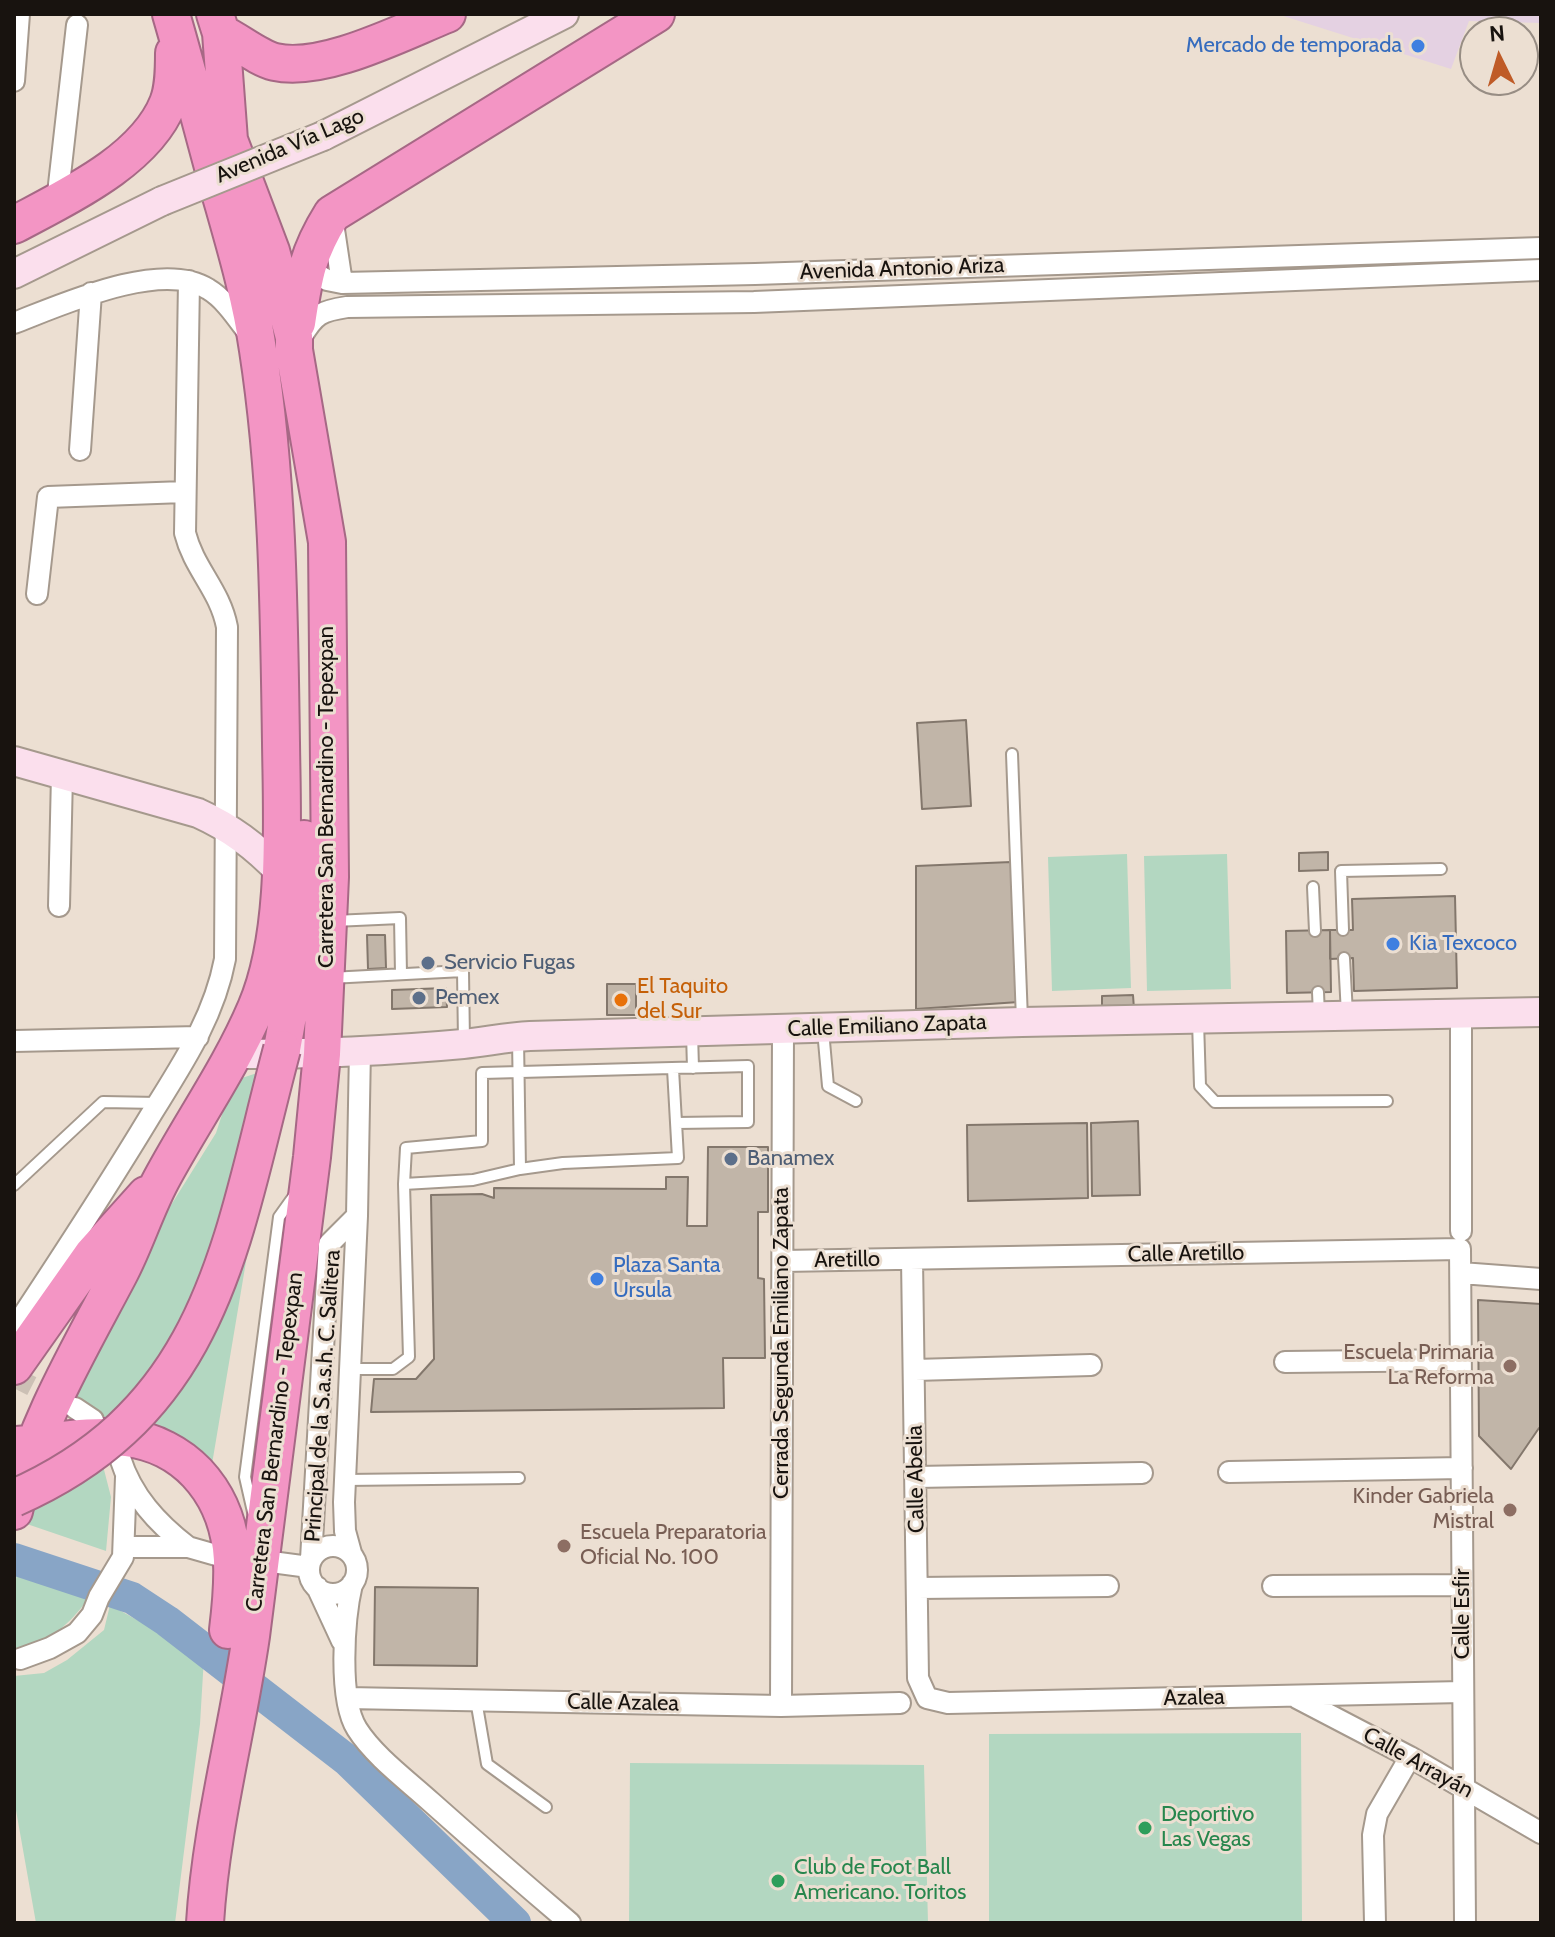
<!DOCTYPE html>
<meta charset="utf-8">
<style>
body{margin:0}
#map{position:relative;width:1555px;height:1937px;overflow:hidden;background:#ecdfd2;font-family:Cabin,sans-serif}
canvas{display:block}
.frame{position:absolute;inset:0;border:16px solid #18130f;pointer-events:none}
.north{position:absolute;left:1459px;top:16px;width:80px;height:80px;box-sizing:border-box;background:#ecdfd2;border:2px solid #978d84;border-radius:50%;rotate:355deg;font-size:22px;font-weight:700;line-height:32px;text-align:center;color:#18130f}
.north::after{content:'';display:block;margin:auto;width:28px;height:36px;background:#bf5b27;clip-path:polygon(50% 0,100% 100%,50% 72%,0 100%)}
</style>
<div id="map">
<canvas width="1555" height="1937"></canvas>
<div class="frame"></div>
<div class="north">N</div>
</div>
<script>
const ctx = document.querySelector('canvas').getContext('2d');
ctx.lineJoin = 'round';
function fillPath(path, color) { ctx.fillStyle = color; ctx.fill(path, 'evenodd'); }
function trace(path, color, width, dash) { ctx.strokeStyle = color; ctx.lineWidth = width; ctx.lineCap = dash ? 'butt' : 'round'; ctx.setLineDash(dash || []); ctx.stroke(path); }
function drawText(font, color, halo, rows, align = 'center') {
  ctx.font = font + ' Cabin,sans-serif'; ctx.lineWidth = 6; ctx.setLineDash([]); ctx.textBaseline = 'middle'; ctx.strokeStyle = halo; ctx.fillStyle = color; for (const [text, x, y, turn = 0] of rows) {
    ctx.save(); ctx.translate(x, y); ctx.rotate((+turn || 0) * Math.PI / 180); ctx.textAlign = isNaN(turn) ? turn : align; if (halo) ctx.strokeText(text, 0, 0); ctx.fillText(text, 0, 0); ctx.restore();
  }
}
fillPath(new Path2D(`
 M1277,14H1541V23L1469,21L1451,69Z`), '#e4d1e2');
fillPath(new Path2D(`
 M1127,854L1131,988L1052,991L1048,857Z
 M1227,854L1231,989L1147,991L1144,856Z
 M280,1070L256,1202L212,1464L183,1439L158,1427L72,1419L74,1377L163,1218L216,1133L233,1081L257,1073Z
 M101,1458L111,1497L106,1551L27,1524L40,1477Z
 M17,1573L90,1595C76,1619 50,1640 25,1653L14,1650V1591Z
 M110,1605L204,1657L200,1724L175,1923H36L14,1799V1676L44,1673L67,1660L104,1630Z
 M1301,1733L1302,1923H989V1734Z
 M630,1763L924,1765L928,1923H629Z`), '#b3d7c1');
trace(new Path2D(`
 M14,1559L132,1598L167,1621L347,1760L515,1923`), '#88a5c6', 32);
const building = new Path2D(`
 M966,720L971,806L922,809L917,723Z
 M1328,852V870L1299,871V853Z
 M1011,862L1019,1002L916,1009V866Z
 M1455,896L1457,988L1354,991L1353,958L1330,959V930H1353L1352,899Z
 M1330,930L1331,992L1287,993L1286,931Z
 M367,935H385L386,968L368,969Z
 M607,984H636V1015H607Z
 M446,988L447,1007L392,1009V990Z
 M1133,995L1134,1009L1102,1010V996Z
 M1138,1121L1140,1195L1092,1196L1091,1123Z
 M1087,1123L1088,1198L968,1201L967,1125Z
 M708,1147H768V1212H758V1278L764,1279L765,1358H723L724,1408L371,1412L374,1379H416L434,1359L431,1195L482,1194L494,1198V1188L666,1189V1177H688L687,1226H707Z
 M1478,1300L1541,1304V1429L1539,1428L1511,1469L1479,1436Z
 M375,1587L478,1588L477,1666L374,1665Z`);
fillPath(building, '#c1b5a8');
trace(building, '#83776c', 2);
trace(new Path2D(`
 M14,1377L61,1401`), '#ccc0b5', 20, [20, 10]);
const lane = new Path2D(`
 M1012,754L1022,1020
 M1313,887L1315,931
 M334,921L400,918L401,974
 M1343,930L1341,871L1441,869
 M1344,958L1347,1014
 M330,978L463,971L464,1042
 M1318,992L1319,1015
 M1198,1021L1200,1086L1215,1102L1387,1101
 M823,1030L828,1086L856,1101
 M692,1033L693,1068
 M518,1039L520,1169
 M404,1184L473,1180L520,1169L563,1163L678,1158L673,1069
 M14,1185L103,1102L158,1103
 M350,1369H393L409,1357L404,1184L406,1148L482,1141V1073L748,1066V1122L676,1123
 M345,1480L519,1478
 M253,1512L245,1477L279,1217L294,1196
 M476,1700L487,1764L546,1807`);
const street = new Path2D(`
 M14,81L19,14
 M57,202L77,25
 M332,216L342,283
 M300,264L327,280L342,283L755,274L1541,248
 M14,323C61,305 161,259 208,289C225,299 237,318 249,334
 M302,336C315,314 321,311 347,307L754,302L1541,270
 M80,450L91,293
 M37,594L48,497L184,492
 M59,906L62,775
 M14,1041L198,1037
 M1461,1231V1013
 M912,1259L918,1678L927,1698L948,1703L1462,1692
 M783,1261L1460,1249L1465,1923
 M1461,1273L1541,1279
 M14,1329C61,1258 108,1186 152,1113C183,1063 214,1017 225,959L227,627C220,590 194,569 185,533L189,281
 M1285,1362L1461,1360
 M915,1370L1091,1365
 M75,1408L93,1420
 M120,1458C132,1496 157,1523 188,1547
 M1229,1472L1462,1468
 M916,1477L1142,1473
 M309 1570a24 24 0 1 1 48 0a24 24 0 1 1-48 0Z
 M124,1547H188L216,1555
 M351,1553L345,1531L344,1502L357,1216
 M311,1559L329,1244L357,1216L360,1049
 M279,1563L309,1567
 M352,1584C344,1618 338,1699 357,1729C374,1756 408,1781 431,1802C477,1843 523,1883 570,1923
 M1273,1586L1462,1585
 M317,1587L342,1641
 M918,1588L1108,1586
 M20,1659L50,1648L77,1633L92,1615L99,1597L123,1557L126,1477
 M347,1698L781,1706L900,1703
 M1297,1698L1410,1757L1541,1833
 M781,1706L783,1029
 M1375,1923L1373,1835L1377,1814L1410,1757`);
const secondary = new Path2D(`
 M323,136L564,14
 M14,274L162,201
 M14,761L198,813C231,828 255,846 280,872
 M235,1054C311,1054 387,1051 463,1044C485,1042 507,1037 530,1036L1022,1022L1541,1012`);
const highway = new Path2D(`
 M221,33C238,41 258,58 275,62C323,73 402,32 447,14
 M14,225C66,197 145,161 168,103C174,88 174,69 174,53
 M297,323C304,277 307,254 332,214L656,14
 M282,1049L298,961L304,907V839
 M14,1366L93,1254L146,1195
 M17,1445C53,1442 91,1434 127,1438C154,1441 179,1454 197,1473C239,1518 235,1573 228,1630
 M14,1511C33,1427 79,1350 119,1274C135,1244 145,1210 161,1180C192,1122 230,1069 256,1008C288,934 282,823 281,743C279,611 278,480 258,350C250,295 234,242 219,189C203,131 188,72 171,14
 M205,1923C211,1826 237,1732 251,1636L312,1157L322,1054L330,877L327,542L294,350V337L271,251L229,140L221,33L215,14`);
trace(lane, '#a5998d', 14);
trace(street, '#a5998d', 24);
trace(secondary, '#a5998d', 32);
trace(highway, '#a66885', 40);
trace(lane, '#fff', 10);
trace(street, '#fff', 20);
trace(secondary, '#fbdfed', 28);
trace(highway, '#f395c4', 36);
const secondaryBridge = new Path2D(`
 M162,201L323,136`);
const highwayBridge = new Path2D(`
 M14,1498C216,1409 231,1239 282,1049`);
trace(secondaryBridge, '#a5998d', 32, []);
trace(highwayBridge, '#a66885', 40, []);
trace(secondaryBridge, '#fbdfed', 28);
trace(highwayBridge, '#f395c4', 36);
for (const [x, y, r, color] of [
 [1418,46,8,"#3f7fe0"],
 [1393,944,8,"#3f7fe0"],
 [428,963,8,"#5c6f8a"],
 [419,998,8,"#5c6f8a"],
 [621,1000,8,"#e8710a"],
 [731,1159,8,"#5c6f8a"],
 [597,1279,8,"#3f7fe0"],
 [1510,1366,8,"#8d6e63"],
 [1510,1510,8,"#8d6e63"],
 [564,1546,8,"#8d6e63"],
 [1145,1828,8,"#2e9e5b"],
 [778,1881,8,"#2e9e5b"]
]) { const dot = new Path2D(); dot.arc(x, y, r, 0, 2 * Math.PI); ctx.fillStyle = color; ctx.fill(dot); trace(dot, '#ecdfd2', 3); }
drawText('22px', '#366cbe', '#ecdfd2', [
 ["Mercado de temporada",1402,46,"right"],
 ["Kia Texcoco",1409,944],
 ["Plaza Santa",613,1266],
 ["Ursula",613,1291]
], 'left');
drawText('22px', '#18130f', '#ecdfd2', [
 ["Avenida Vía Lago",290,146,-23],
 ["Avenida Antonio Ariza",902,269,-2],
 ["Carretera San Bernardino - Tepexpan",327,797,-90],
 ["Calle Emiliano Zapata",887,1026,-2],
 ["Calle Aretillo",1186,1254,-1],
 ["Aretillo",847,1260,-1],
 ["Cerrada Segunda Emiliano Zapata",782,1343,-90],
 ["Principal de la S.a.s.h. C. Salitera",323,1396,-86],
 ["Carretera San Bernardino - Tepexpan",275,1442,-83],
 ["Calle Abelia",916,1479,-91],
 ["Calle Esfir",1463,1614,-90],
 ["Azalea",1194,1698,-1],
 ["Calle Azalea",623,1703,1],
 ["Calle Arrayán",1418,1763,29]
]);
drawText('22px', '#4e5e75', '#ecdfd2', [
 ["Servicio Fugas",444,963],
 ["Pemex",435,998],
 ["Banamex",747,1159]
], 'left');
drawText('22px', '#c56008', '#ecdfd2', [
 ["El Taquito",637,987],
 ["del Sur",637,1012]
], 'left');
drawText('22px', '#785e54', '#ecdfd2', [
 ["Escuela Primaria",1494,1353],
 ["La Reforma",1494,1378],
 ["Kinder Gabriela",1494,1497],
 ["Mistral",1494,1522],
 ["Escuela Preparatoria",580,1533,"left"],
 ["Oficial No. 100",580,1558,"left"]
], 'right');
drawText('22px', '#27864d', '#ecdfd2', [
 ["Deportivo",1161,1815],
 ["Las Vegas",1161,1840],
 ["Club de Foot Ball",794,1868],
 ["Americano. Toritos",794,1893]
], 'left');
</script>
